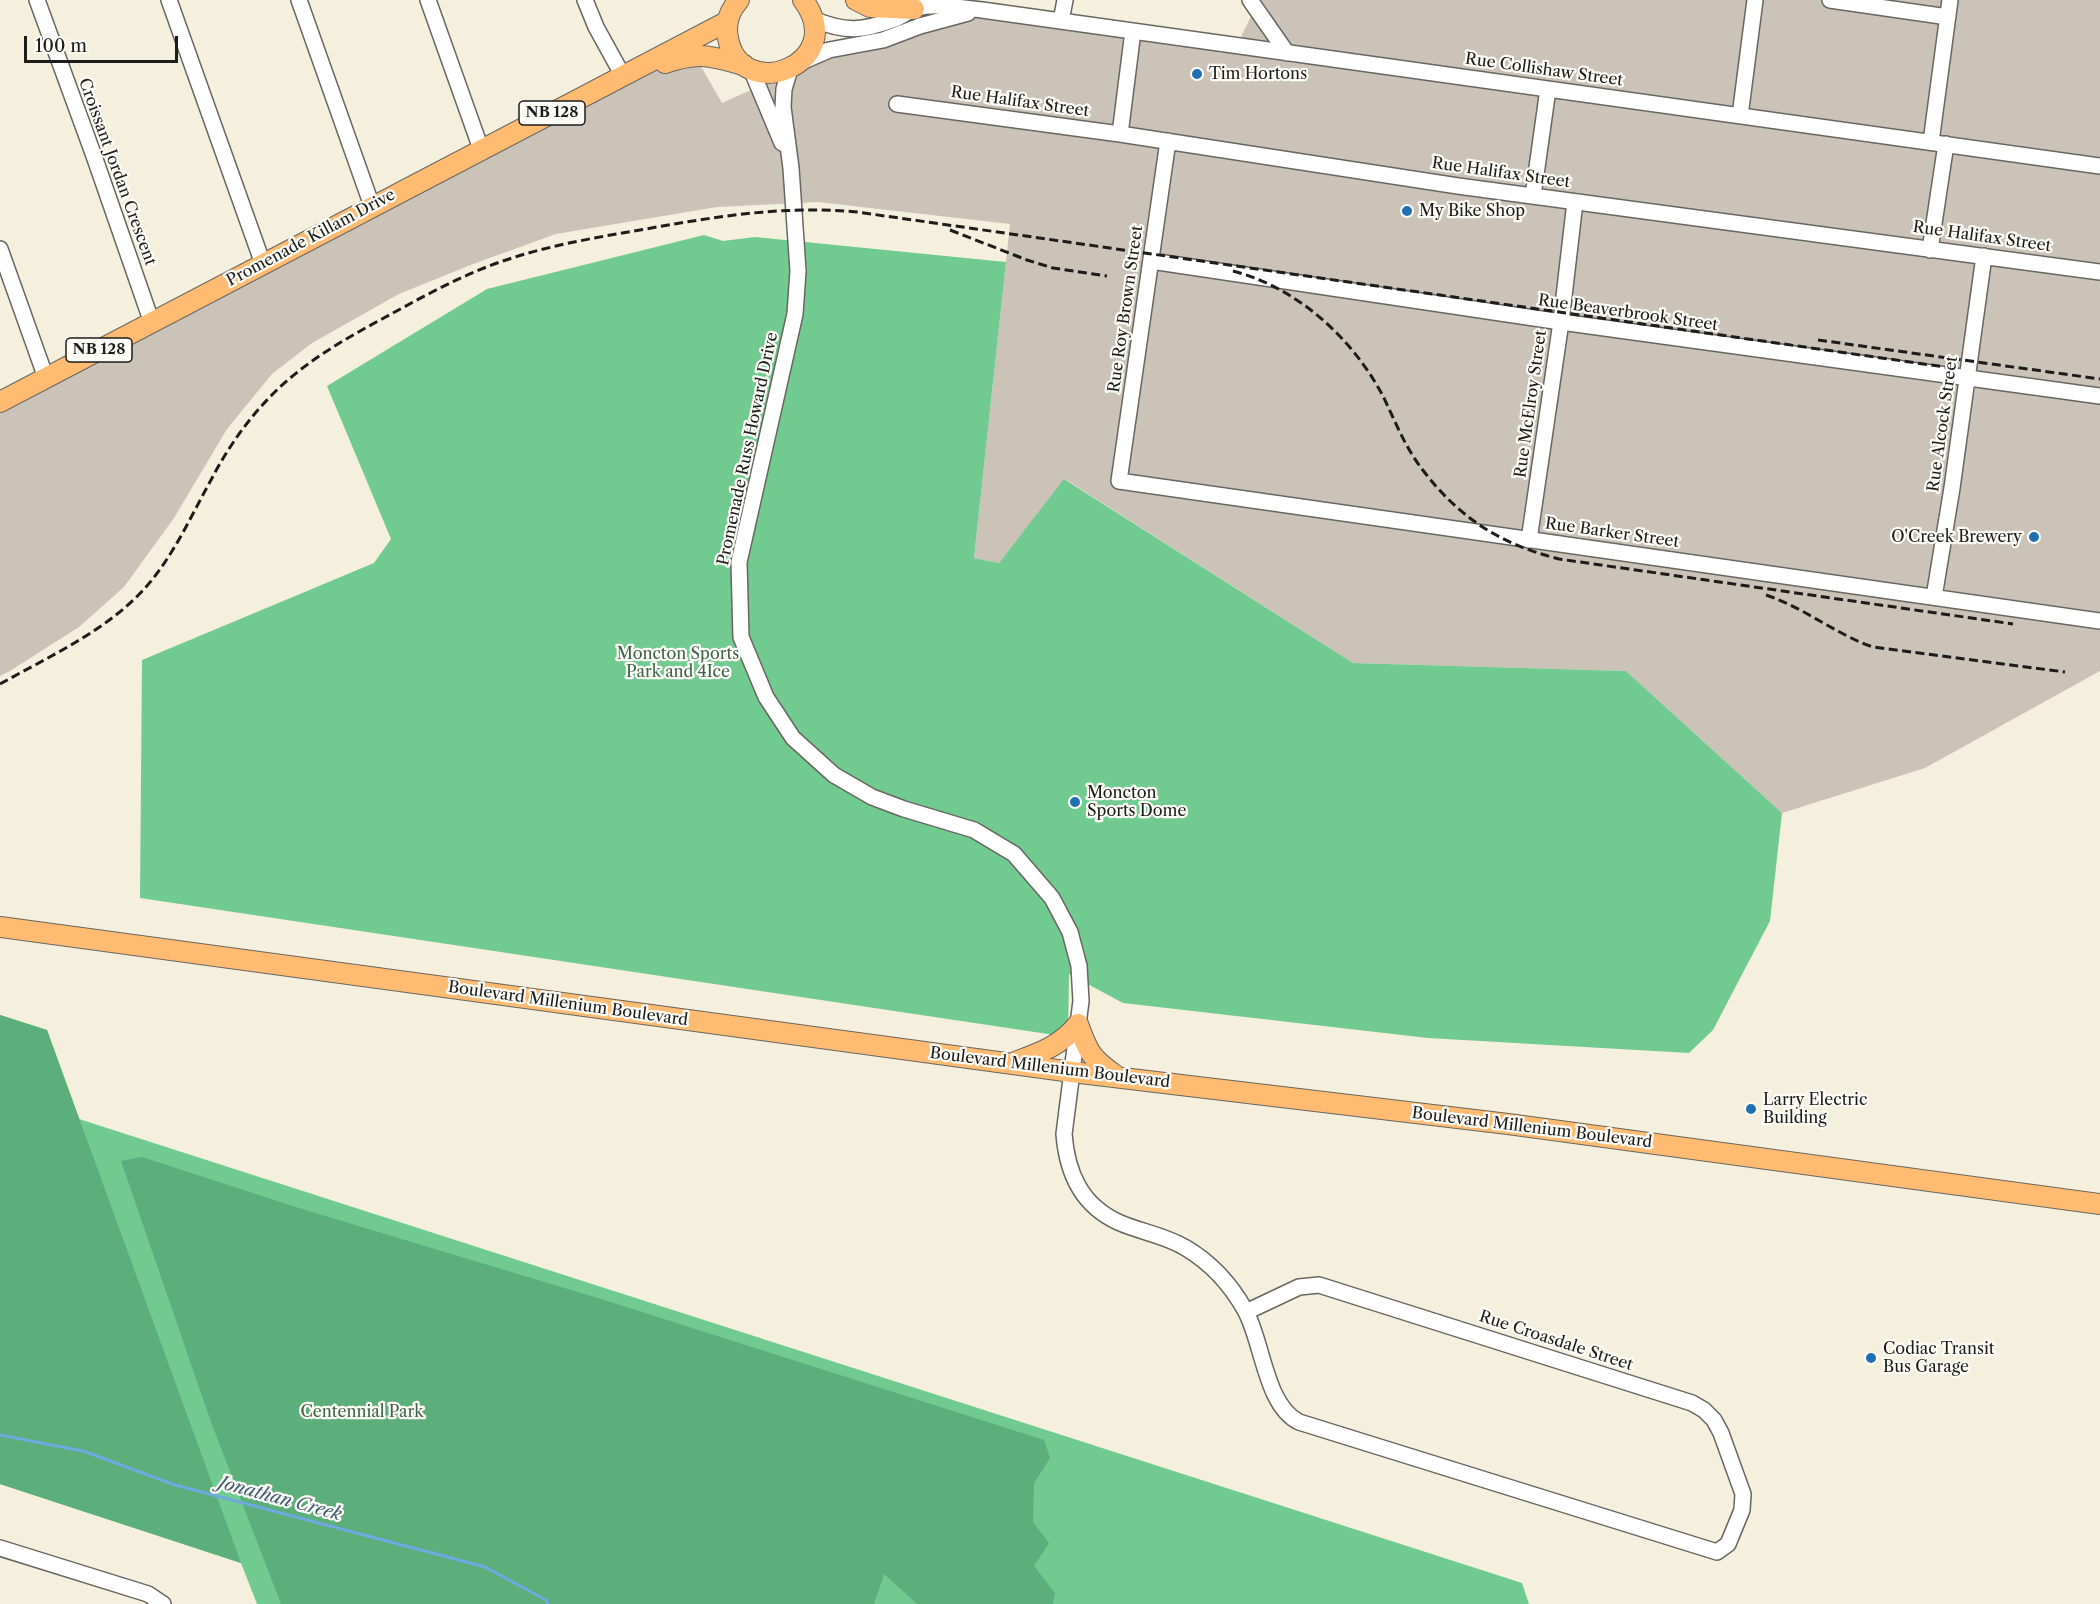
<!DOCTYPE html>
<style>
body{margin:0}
#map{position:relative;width:2100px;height:1604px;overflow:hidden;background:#f5f0de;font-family:"Libre Caslon Text",serif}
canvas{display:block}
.scale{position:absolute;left:24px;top:36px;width:154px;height:27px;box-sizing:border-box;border:3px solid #1c1c1c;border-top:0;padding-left:8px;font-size:18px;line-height:21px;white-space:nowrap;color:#1c1c1c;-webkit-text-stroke:4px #fdfcf7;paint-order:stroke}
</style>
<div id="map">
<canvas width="2100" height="1604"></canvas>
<div class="scale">100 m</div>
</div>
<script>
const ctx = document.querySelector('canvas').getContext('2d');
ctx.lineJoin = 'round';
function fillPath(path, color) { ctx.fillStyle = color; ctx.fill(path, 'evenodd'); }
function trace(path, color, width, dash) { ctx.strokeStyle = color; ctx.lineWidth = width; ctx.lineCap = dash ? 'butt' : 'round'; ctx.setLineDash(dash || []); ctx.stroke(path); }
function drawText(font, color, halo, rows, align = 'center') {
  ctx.font = font + ' "Libre Caslon Text",serif'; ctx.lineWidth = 4.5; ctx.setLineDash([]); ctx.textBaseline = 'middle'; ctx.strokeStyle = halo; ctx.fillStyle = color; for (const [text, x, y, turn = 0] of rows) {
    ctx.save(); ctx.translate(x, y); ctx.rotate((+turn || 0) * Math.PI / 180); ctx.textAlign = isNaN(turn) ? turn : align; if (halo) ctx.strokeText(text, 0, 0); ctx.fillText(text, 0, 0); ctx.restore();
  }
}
fillPath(new Path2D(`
 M1259,0H2100V671L1925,768L1782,813L1626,671L1353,663L1065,479L999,563L974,558L1010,224L818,202L717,207L556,234L473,264L399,294L312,343L272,374L227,429L174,518L124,587L79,627L10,671L0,676V400L686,40L722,103L828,55L914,25L978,17L1234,51Z`), '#cbc2b8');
fillPath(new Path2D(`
 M704,235L723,241L755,237L1006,262L974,558L999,563L1064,479L1353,663L1626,671L1782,813L1770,921L1713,1030L1689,1053L1428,1038L1123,1003L1069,974L1068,1037L140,898L142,660L374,563L391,539L327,386L487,289Z
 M0,1015L47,1030L79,1119L1522,1583L1529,1604H257L241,1563L0,1484Z`), '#71ca90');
fillPath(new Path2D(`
 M0,1015L47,1030L241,1563L0,1484Z
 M142,1157L302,1209L601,1299L1044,1440L1050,1458L1034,1483L1033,1522L1049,1543L1034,1566L1055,1593L1053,1604H917L884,1574L874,1604H281L211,1422L121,1161Z`), '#5cae7a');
trace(new Path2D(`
 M0,1435L83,1451L175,1485L485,1567L546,1600L548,1604`), '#70a9df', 3);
const minor = new Path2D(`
 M37,0L94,156L152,323
 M169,0L263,264
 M299,0L372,206
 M428,0L481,149
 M585,0L596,27L623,76
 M1250,0L1287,53
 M1830,0L1948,17
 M813,19C846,33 863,31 895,19C903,16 909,10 916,8C937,3 961,8 982,10L2100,166
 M1061,21L1065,0
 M799,63L829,50L883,40L920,26L968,13
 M751,69L782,143
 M790,69L784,89L783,107L791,168L798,271L795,314L739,562L741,637L766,697L793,738L834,775L872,797L904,809L974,830L1014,854L1052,898L1070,932L1079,966L1081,1001L1064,1134C1067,1173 1081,1205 1118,1222C1140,1232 1165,1235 1186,1248C1211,1263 1231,1285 1245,1310C1263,1342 1265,1405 1299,1422L1717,1552L1728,1544L1742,1510L1743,1494L1721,1433L1714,1420L1704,1410L1692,1403L1319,1285L1299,1287L1246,1312
 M897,104L1120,134L1458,186L2100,272
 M1740,116L1755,0
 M1120,134L1133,31
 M1168,141L1119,481L2100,621
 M1931,142L1950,0
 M1533,196L1548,89
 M0,249L46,378
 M1930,250L1946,144
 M1151,261L1561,322L2100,396
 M1529,540L1561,322L1575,202
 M1934,597L1952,488L1984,256
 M0,1548L148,1594L163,1604`);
const major = new Path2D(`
 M739,0C729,11 725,24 728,38C740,106 851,64 803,0
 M856,0L870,7L914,9
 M665,63C700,51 710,56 744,65
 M0,402L728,21
 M0,927L1072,1072L1508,1124L2100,1204
 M1078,1024C1088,1052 1091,1058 1115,1075
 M1015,1062C1040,1053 1062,1045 1078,1024`);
trace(minor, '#686660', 18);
trace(major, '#686660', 22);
trace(minor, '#fff', 15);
trace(major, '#ffbb71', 20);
trace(new Path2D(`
 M950,230L1027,260L1053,268L1107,276
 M1233,271C1298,288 1352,338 1383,396C1395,421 1405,447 1422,469C1459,518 1500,544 1559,559L2013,624
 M1818,340L2100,379
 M1766,595C1805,608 1835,634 1873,647L2065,672
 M0,684C50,656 108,630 146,587C174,555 191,516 211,480C226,451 245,423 268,399C300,365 341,341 382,319C415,301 449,282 484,268C534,248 587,239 640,230C713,217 783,205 857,212L1952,368`), '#1c1c1c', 3, [9, 4.5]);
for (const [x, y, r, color] of [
 [1197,74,6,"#1f6fb2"],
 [1407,211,6,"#1f6fb2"],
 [2034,537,6,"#1f6fb2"],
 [1075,802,6,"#1f6fb2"],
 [1751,1109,6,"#1f6fb2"],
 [1871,1358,6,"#1f6fb2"]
]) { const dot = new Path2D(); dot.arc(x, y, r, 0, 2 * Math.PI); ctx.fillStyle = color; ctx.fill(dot); trace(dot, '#fdfcf7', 2); }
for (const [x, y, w] of [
 [552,113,66],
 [99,350,66]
]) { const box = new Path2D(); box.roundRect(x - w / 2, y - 12, w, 24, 4.5); ctx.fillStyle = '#fdfcf7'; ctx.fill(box); trace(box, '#1c1c1c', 1.5); }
drawText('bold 15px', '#1c1c1c', null, [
 ["NB 128",552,113],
 ["NB 128",99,350]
]);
drawText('16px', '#1c1c1c', '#fdfcf7', [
 ["Rue Collishaw Street",1544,70,8],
 ["Rue Halifax Street",1020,102,8],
 ["Croissant Jordan Crescent",117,172,70],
 ["Rue Halifax Street",1501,173,8],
 ["Rue Halifax Street",1982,237,8],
 ["Promenade Killam Drive",311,238,-28],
 ["Rue Roy Brown Street",1126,309,-82],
 ["Rue Beaverbrook Street",1628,313,8],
 ["Rue McElroy Street",1531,404,-82],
 ["Rue Alcock Street",1943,424,-82],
 ["Promenade Russ Howard Drive",748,449,-78],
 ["Rue Barker Street",1612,533,8],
 ["Boulevard Millenium Boulevard",568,1004,8],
 ["Boulevard Millenium Boulevard",1050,1068,7],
 ["Boulevard Millenium Boulevard",1532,1128,7],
 ["Rue Croasdale Street",1556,1341,18]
]);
drawText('16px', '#1c1c1c', '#fdfcf7', [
 ["Tim Hortons",1209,74],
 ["My Bike Shop",1419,211],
 ["O'Creek Brewery",2022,537,"right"],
 ["Moncton",1087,793],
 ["Sports Dome",1087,811],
 ["Larry Electric",1763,1100],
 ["Building",1763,1118],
 ["Codiac Transit",1883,1349],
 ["Bus Garage",1883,1367]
], 'left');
drawText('16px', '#3e624a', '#fdfcf7', [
 ["Moncton Sports",678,654],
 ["Park and 4Ice",678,672],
 ["Centennial Park",362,1412]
]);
drawText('italic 18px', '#425b74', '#fdfcf7', [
 ["Jonathan Creek",280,1499,15]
]);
</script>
